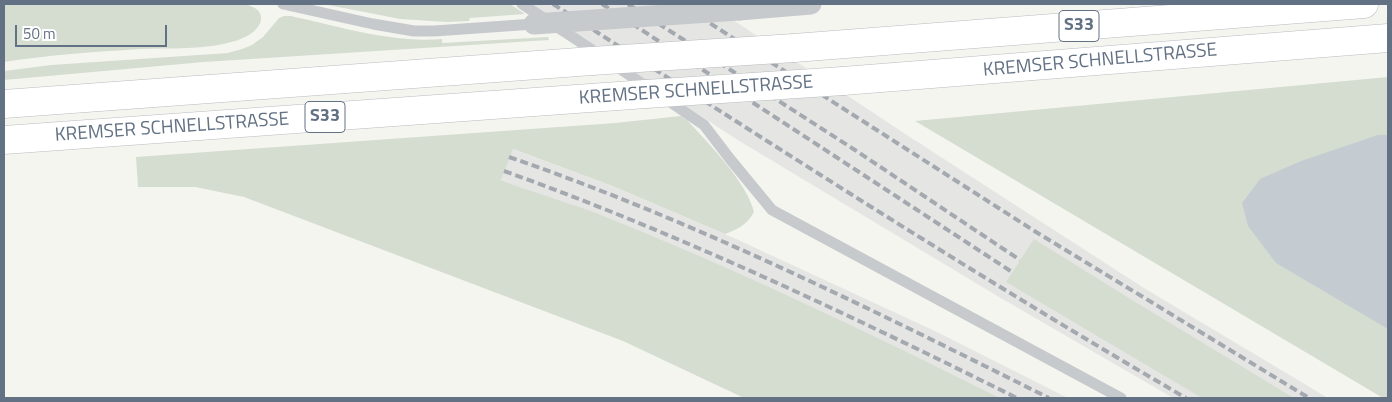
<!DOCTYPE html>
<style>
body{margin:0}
#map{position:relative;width:1392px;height:402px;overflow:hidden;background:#f5f5f0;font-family:"Titillium Web",sans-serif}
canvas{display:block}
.frame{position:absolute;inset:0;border:5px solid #627184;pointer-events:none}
.scale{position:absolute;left:15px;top:25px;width:152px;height:22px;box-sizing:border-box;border:2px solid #627184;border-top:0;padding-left:6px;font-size:15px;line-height:18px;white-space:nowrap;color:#627184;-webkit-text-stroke:4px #fff;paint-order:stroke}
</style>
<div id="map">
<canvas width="1392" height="402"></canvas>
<div class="frame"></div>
<div class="scale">50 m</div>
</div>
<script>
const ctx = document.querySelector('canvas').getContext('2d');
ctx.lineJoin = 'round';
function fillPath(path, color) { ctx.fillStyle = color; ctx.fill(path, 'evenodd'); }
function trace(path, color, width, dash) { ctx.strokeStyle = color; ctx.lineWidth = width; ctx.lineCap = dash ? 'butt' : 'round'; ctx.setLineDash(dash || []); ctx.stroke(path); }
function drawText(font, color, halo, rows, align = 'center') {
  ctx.font = font + ' "Titillium Web",sans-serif'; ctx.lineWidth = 5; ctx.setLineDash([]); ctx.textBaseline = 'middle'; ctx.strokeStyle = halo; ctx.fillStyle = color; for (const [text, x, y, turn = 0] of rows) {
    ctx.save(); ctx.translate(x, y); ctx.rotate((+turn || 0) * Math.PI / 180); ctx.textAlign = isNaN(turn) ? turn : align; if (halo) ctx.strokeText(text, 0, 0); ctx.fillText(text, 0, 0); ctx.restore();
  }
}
fillPath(new Path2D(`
 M530,4H709L913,139L1144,288L1328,398H1173L999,297L736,139Z
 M512,149L615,187L734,238L935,331L1068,398H1000L867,334L712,262L501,180Z`), '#e5e6e4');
fillPath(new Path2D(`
 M4,4H245C251,6 261,9 261,17C262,30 245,38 235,41C205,50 171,48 140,49C94,52 49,55 4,62L5,18H4Z
 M323,4H510L525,14L470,18L469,21L447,22L400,19Z
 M284,16H291C341,27 391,43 442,39V43L548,37L549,40L204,62L4,80V71L51,65L228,53L242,49L252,45L263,37L279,18Z
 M1388,77V398H1383L915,121Z
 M681,116L687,120C708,143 747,182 754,212C747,225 738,229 725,234L615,187L513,149L501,180C534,193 568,202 601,215C737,269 869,333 1000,398H744L623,341L244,197L195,187H138L136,157L615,123Z
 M1034,239L1137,303L1294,398H1202L1006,282Z`), '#d5ddd1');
fillPath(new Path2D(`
 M1378,135H1388V329L1276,263L1248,226L1242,203L1260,179L1301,161Z`), '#c4ccd2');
const motorway = new Path2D(`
 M794,48L1364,4
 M843,81L1388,38
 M4,104L592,61
 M4,140L646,94`);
trace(motorway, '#b9bbbe', 29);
trace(new Path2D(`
 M283,4L373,24L414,31H434L534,24
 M522,4L600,55
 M613,64L650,89
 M663,97L704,125L730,159L772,210L1121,398`), '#c7cacd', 11);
trace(new Path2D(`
 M739,10L811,4`), '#c7cacd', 21);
trace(motorway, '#fff', 28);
trace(new Path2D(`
 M553,4C762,138 971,273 1186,398
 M602,4L1012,272
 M628,4L855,150L1020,260
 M680,4L1036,232L1309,398
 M509,157C695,221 873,310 1049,398
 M504,171C680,234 850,315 1017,398`), '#a4a9b0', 4, [8, 4]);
const motorwayBridge = new Path2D(`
 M592,61L794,48
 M646,94L843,81`);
trace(motorwayBridge, '#b9bbbe', 29, []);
trace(new Path2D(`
 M534,24L739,10`), '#c7cacd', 21);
trace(motorwayBridge, '#fff', 28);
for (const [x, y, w] of [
 [1079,26,40],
 [325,117,40]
]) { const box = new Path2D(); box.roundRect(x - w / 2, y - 15.5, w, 31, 4); ctx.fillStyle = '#fff'; ctx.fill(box); trace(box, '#627184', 1); }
drawText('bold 18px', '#627184', null, [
 ["S33",1079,26],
 ["S33",325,117]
]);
drawText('19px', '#627184', '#fff', [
 ["KREMSER SCHNELLSTRASSE",1100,61,-5],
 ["KREMSER SCHNELLSTRASSE",696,91,-4],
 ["KREMSER SCHNELLSTRASSE",172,128,-4]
]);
</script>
